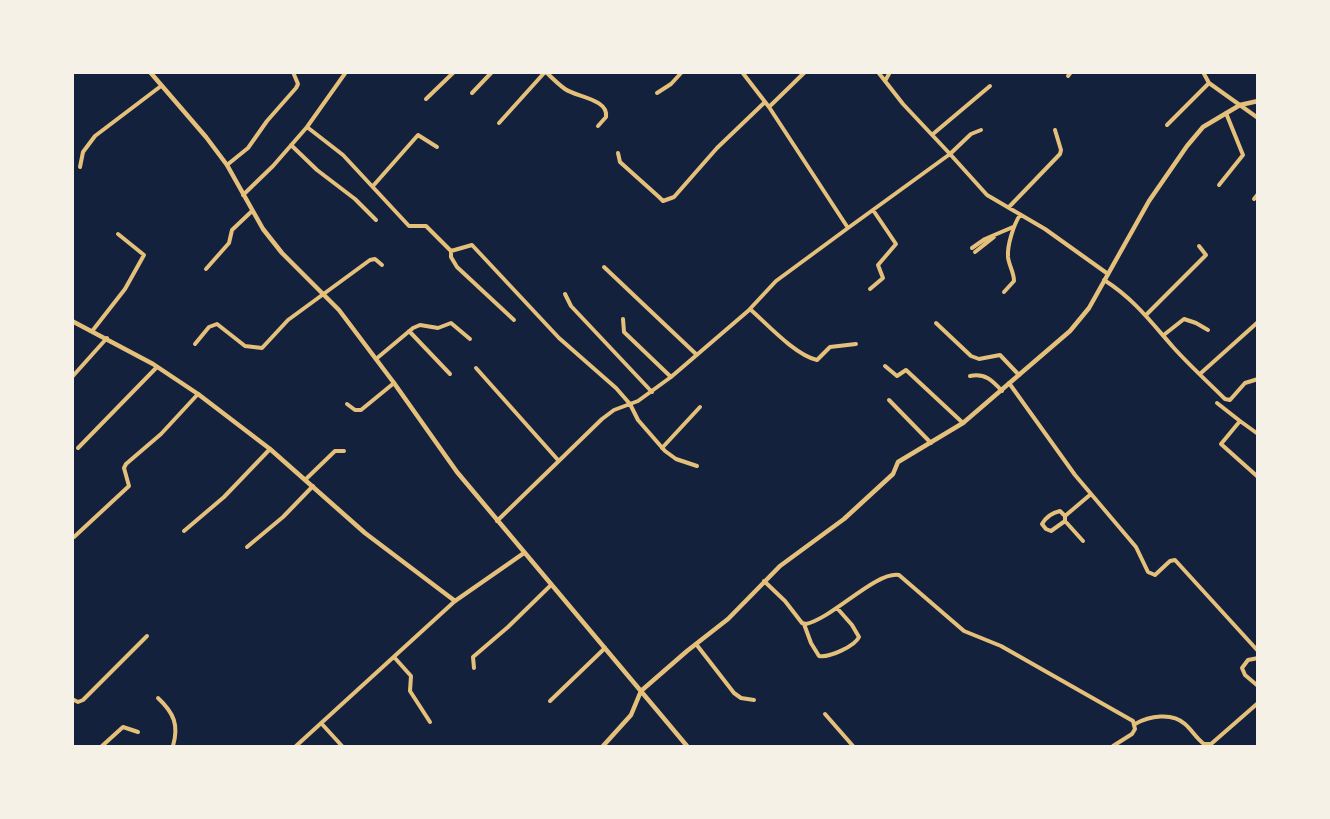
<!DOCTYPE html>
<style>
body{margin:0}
#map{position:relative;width:1330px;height:819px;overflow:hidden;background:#14213d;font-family:Ubuntu,sans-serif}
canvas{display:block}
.frame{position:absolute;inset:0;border:74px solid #f6f1e7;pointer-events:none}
</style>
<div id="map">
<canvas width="1330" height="819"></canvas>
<div class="frame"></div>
</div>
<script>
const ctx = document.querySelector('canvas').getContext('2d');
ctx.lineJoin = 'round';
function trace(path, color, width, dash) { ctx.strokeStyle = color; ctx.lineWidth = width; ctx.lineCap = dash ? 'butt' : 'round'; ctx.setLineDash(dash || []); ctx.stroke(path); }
trace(new Path2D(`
 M546,72C552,78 558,84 565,89C576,97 609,99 606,117L598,126
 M1203,72L1209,83L1258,118
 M1068,76L1071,72
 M885,81L890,72
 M472,93L492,72
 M657,93L671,84L682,72
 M426,99L454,72
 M769,107L805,72
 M499,123L545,72
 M1167,125L1209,83
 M307,127L346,72
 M981,130L971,134L950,154L987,195L1045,229L1108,274
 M933,134L990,86
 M291,145L317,170L355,199L376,220
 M618,153L620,162L659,197L663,201L674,197L717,148L765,102
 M227,165L248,148L267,121L296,88L298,84L293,72
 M80,167L83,152L95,136L161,86
 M1219,185L1243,155L1226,113
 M373,186L418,135L437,147
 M243,195L273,166L307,127L343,155L409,226H426L451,251L472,245L559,338L616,388L630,404L638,420L665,451L676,459L697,466
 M1254,199L1258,194
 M1009,207L1060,154L1061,150L1055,130
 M848,228L950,154L903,104L878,72
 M972,248L985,239L1013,227
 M451,251V257L457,267L514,320
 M975,252L994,237
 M604,267L697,355
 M206,269L229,243L232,230L252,211
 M1104,280C1133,298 1151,322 1173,347C1189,365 1208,382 1225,399L1230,400L1245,383L1258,379
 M870,289L883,278L878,265L896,244L873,210
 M1004,292L1014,281C1014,272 1009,266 1008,257C1007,245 1014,224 1020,215
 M565,294L571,306L652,392
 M750,309C767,324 795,355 817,360L830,347L856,344
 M1147,314L1206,255L1199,246
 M623,319L624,332L671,377
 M936,323L971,356L979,359L1000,355L1019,375
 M93,330L125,289L144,255L118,234
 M409,331L450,374
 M1165,334L1184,319L1196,323L1208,330
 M195,344L209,327L217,324L245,346L262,348L288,320L370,260L375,259L382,265
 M376,359L413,328L420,325L438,328L451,323L470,339
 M885,366L897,376L906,370L963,423
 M476,368L558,460
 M1201,373L1258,322
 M970,376C985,373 992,380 1002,391
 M72,377L107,338
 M1009,383L1075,475L1136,547L1148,572L1155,575L1170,561L1175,560L1258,651
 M889,400L931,443
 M1217,403L1240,421L1221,444L1258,477
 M347,404L355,410H361L394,383
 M1240,421L1258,434
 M78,448L157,367
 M662,448L700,407
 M306,479L335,451H344
 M497,521L602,419L614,410L638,401L671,377L748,311L776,281L848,228L769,107L742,72
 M1065,521L1051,531L1046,529L1042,524C1046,517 1051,513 1060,511L1065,516
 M184,531L224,497L270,449
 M74,537L129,486L124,468L126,464L161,434L198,394
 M1083,541L1065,521V516L1091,494
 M247,547L283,517L313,486
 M764,581L785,601L802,623L806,624C833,618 876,571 899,575L964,631L1001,646L1133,721L1135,729L1132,734L1113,746
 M804,624L811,643L819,656C829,658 855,646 859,637L852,625L837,608
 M696,644L734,693L741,698L754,700
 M394,657L411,676L410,691L430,722
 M1258,658L1248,660L1242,668L1245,675L1258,686
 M474,668L473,657L508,627L550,586
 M158,698C174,713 179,725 173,746
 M72,699L78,702L83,700L147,636
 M550,701L605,648
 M825,714L853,746
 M321,723L342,746
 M1135,724C1149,716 1172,712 1185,724C1192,730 1196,738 1204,744H1211L1258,703
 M102,746L123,727L138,732
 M296,746L455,601`), '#e5c07b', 4);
trace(new Path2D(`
 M150,72L206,137L227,165L263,229L282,253L339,310L394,383L457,472L687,746
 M72,321L153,364L198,394L270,449L365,533L455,601L524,553
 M603,746L631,715L641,691L687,651L728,619L780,566L844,519L893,474L898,462L963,423L1070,331L1089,308L1149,201L1187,146L1203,127L1240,105L1258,101`), '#e5c07b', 4.5);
</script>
